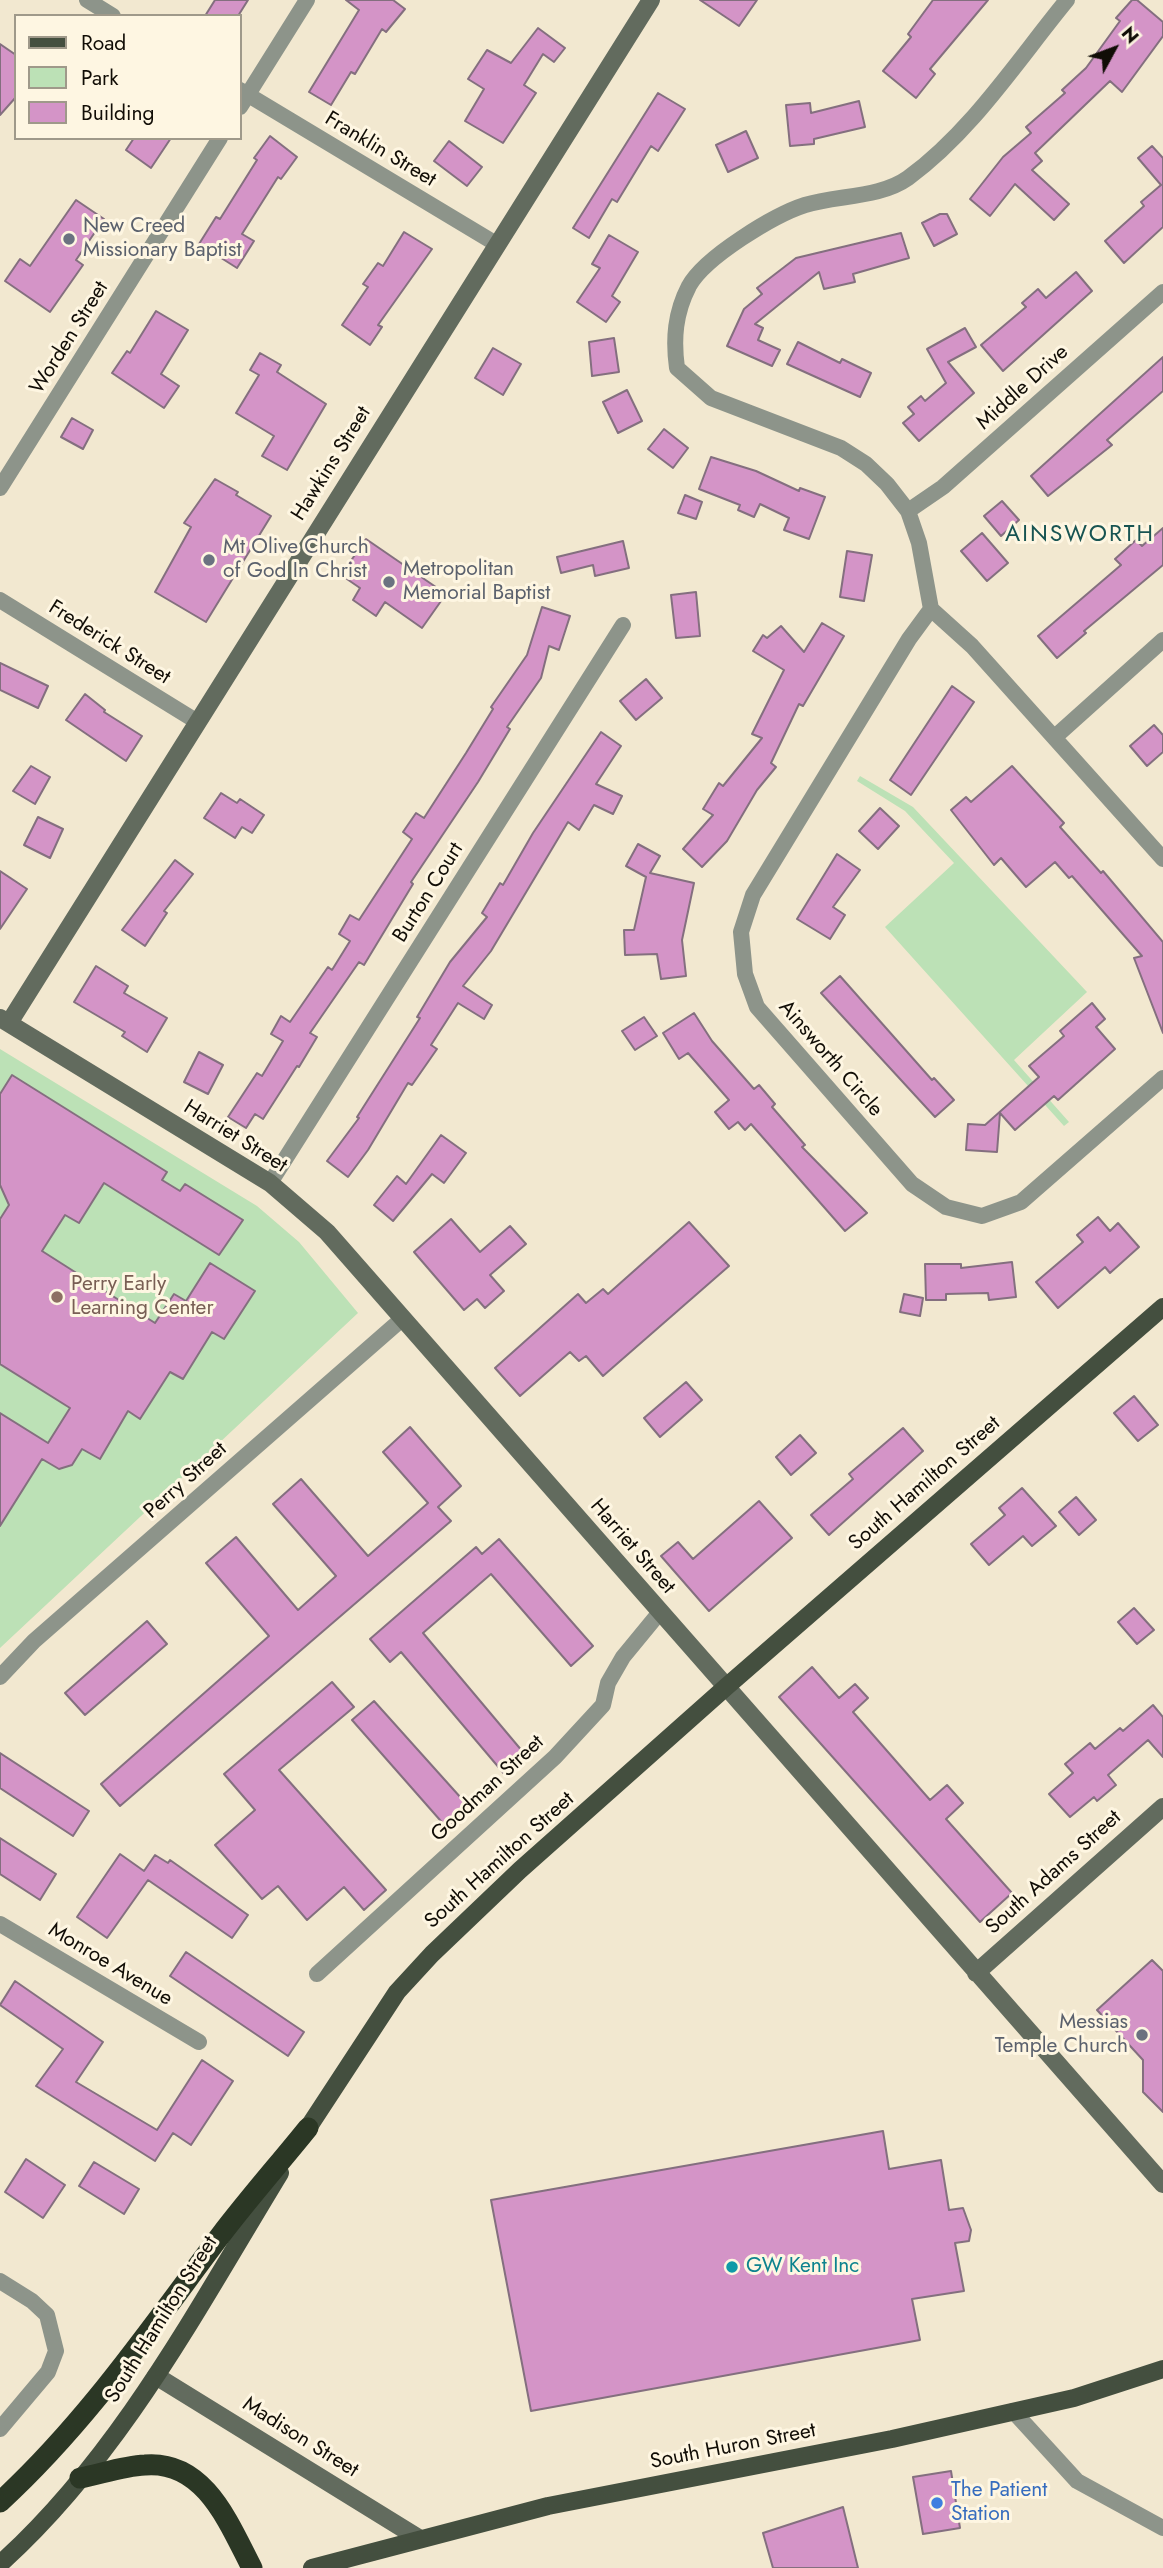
<!DOCTYPE html>
<style>
body{margin:0}
#map{position:relative;width:1163px;height:2568px;overflow:hidden;background:#f2e8d0;font-family:Jost,sans-serif}
canvas{display:block}
.legend{position:absolute;left:14px;top:14px;width:228px;height:126px;box-sizing:border-box;background:#fef6e2;border:2px solid #9f998a;margin:0;padding:9px 12px;list-style:none;font-size:21px;color:#110d06}
.legend li{display:flex;align-items:center;gap:14px;height:35px}
.legend b{width:35px;border:2px solid #9f998a}
.north{position:absolute;left:1079px;top:14px;width:70px;height:70px;-webkit-text-stroke:5px #fef6e2;paint-order:stroke;rotate:49deg;font-size:19px;font-weight:700;line-height:28px;text-align:center;color:#110d06}
.north::after{content:'';display:block;margin:auto;width:24px;height:32px;background:#110d06;clip-path:polygon(50% 0,100% 100%,50% 72%,0 100%)}
</style>
<div id="map">
<canvas width="1163" height="2568"></canvas>
<ul class="legend">
<li><b style="height:9px;background:#444f3f"></b>Road</li>
<li><b style="height:19px;background:#bce1b6"></b>Park</li>
<li><b style="height:19px;background:#d494c7"></b>Building</li>
</ul>
<div class="north">N</div>
</div>
<script>
const ctx = document.querySelector('canvas').getContext('2d');
ctx.lineJoin = 'round';
function fillPath(path, color) { ctx.fillStyle = color; ctx.fill(path, 'evenodd'); }
function trace(path, color, width, dash) { ctx.strokeStyle = color; ctx.lineWidth = width; ctx.lineCap = dash ? 'butt' : 'round'; ctx.setLineDash(dash || []); ctx.stroke(path); }
function drawText(font, color, halo, rows, align = 'center') {
  ctx.font = font + ' Jost,sans-serif'; ctx.lineWidth = 6; ctx.setLineDash([]); ctx.textBaseline = 'middle'; ctx.strokeStyle = halo; ctx.fillStyle = color; for (const [text, x, y, turn = 0] of rows) {
    ctx.save(); ctx.translate(x, y); ctx.rotate((+turn || 0) * Math.PI / 180); ctx.textAlign = isNaN(turn) ? turn : align; if (halo) ctx.strokeText(text, 0, 0); ctx.fillText(text, 0, 0); ctx.restore();
  }
}
fillPath(new Path2D(`
 M860,776L913,807L1087,992L1014,1060L1069,1122L1064,1126L885,927L954,863L905,811L857,781Z
 M0,1049L257,1206L299,1242L358,1313L0,1648Z`), '#bce1b6');
const building = new Path2D(`
 M215,0H248L238,16H205Z
 M346,0H393L405,9L386,32L382,29L355,74L351,72L331,105L309,92L359,10Z
 M700,0H757L739,26Z
 M933,0H988L930,69L935,74L916,98L883,71L911,37L908,34Z
 M1132,0H1137L1163,22V36L1122,92L1110,81L1035,153L1042,161L1032,170L1069,204L1054,220L1015,184L990,216L970,199L1003,157L1031,133L1026,127L1065,93L1062,90L1086,68L1120,21L1116,18Z
 M538,28L565,48L554,62L543,54L524,85L536,93L503,143L465,121L484,89L468,79L487,50L511,63Z
 M0,44L16,55V97L0,115Z
 M658,93L685,109L658,151L651,146L617,202L612,199L589,238L573,228Z
 M859,101L865,127L814,139V144L790,146L786,105L810,103L811,113Z
 M746,131L758,158L728,172L716,145Z
 M270,136L297,157L281,179L278,177L242,234L254,241L237,268L199,244L216,217L220,219L257,160L254,158Z
 M134,138H171L151,168L126,150Z
 M449,141L482,167L467,186L434,161Z
 M1152,146L1163,158V227L1124,263L1105,241L1144,206L1141,202L1161,185L1138,158Z
 M76,200L104,219L76,260L83,265L50,312L5,281L20,259L30,266Z
 M940,214H947L957,234L934,246L922,223Z
 M404,232L432,249L378,325L382,327L370,345L342,325L368,287L363,284L378,263L383,266Z
 M901,233L909,258L853,274L855,282L824,289L819,272L755,324L763,328L758,340L780,350L772,366L727,346L744,309L762,294L757,288L796,258Z
 M609,235L638,252L612,296L620,302L606,322L577,302L600,268L592,264Z
 M1076,272L1092,291L1003,371L981,345L1026,307L1022,303L1038,289L1046,298Z
 M156,311L188,330L161,374L179,386L164,408L112,373L127,351L130,353Z
 M965,328L976,347L948,362L974,393L919,441L903,423L914,414L908,407L921,396L925,401L946,383L927,349Z
 M614,338L619,372L592,376L589,342Z
 M798,342L840,363L842,359L871,373L860,397L787,364Z
 M493,348L521,364L503,395L475,378Z
 M260,353L281,365L277,372L326,404L287,470L262,456L274,436L236,413L259,375L250,370Z
 M1163,357V391L1107,440L1112,445L1048,496L1031,476Z
 M627,390L642,421L618,433L603,402Z
 M72,418L93,430L83,449L61,437Z
 M664,429L688,448L673,468L648,449Z
 M711,457L756,471L799,491L800,488L825,497L809,539L784,530L789,518L760,504L754,517L738,510L740,505L699,489Z
 M215,479L238,492L236,495L271,516L206,622L155,592L191,527L184,523Z
 M685,495L702,502L696,519L678,513Z
 M1002,501L1019,520L1001,536L984,516Z
 M1163,528V565L1084,631L1086,633L1057,658L1038,636L1121,565L1115,559L1136,540L1142,546Z
 M982,533L1008,563L987,581L961,551Z
 M366,539L446,594L422,628L385,602L376,616L353,600L360,588L341,575Z
 M623,541L629,568L595,576L593,565L561,573L557,557Z
 M847,551L872,555L864,601L840,597Z
 M696,592L700,636L676,638L671,595Z
 M542,607L570,616L559,650L549,646L541,678L507,727L510,729L478,782L411,882L413,884L364,965L359,962L310,1033L317,1037L299,1067L297,1066L263,1119L255,1114L246,1128L228,1117L257,1073L262,1076L283,1041L271,1034L281,1016L290,1022L328,967L332,970L350,941L339,934L350,915L359,920L412,839L403,832L416,813L424,818L466,753L493,709L491,707L527,655Z
 M822,623L844,636L803,706L799,704L771,763L776,767L757,790L727,841L702,867L683,849L713,815L703,809L719,783L723,786L762,738L752,734L784,670L753,651L763,635L767,638L781,626L804,652Z
 M0,663L48,686L38,708L0,690Z
 M646,679L662,698L636,720L620,701Z
 M952,686L974,702L911,795L890,780Z
 M85,694L105,710L104,712L142,736L126,761L66,720Z
 M1154,725L1163,735V752L1147,766L1130,746Z
 M601,732L621,746L596,784L622,796L613,814L594,805L579,830L568,822L491,951L463,986L492,1005L484,1019L458,1003L431,1045L437,1049L412,1085L408,1083L368,1150L348,1177L327,1161L359,1118L357,1117L420,1018L417,1017L450,962L487,917L482,913L500,883L503,885L533,833Z
 M31,766L50,777L35,804L13,791Z
 M1012,766L1064,823L1060,827L1101,873L1103,871L1163,942V1033L1134,958L1142,956L1072,876L1069,878L1055,862L1026,887L1001,858L994,865L951,810L966,797L971,802Z
 M221,793L237,803L240,799L264,815L252,833L242,827L235,838L204,818Z
 M880,808L899,826L878,849L859,831Z
 M38,817L63,829L50,858L24,845Z
 M638,844L660,856L650,873L694,883L682,940L686,976L661,979L657,954L625,955L624,930H634L646,877L626,866Z
 M837,854L860,870L833,907L845,915L830,939L797,919Z
 M175,860L193,874L164,911L167,913L145,946L122,930Z
 M0,871L27,889L0,929Z
 M96,966L128,986L124,993L167,1018L147,1052L122,1036L125,1032L74,1002Z
 M840,976L932,1080L934,1078L954,1100L935,1117L821,993Z
 M1092,1003L1105,1019L1096,1027L1115,1049L1058,1100L1054,1096L1015,1130L1000,1113L997,1152L966,1150L968,1124L985,1125L1039,1077L1029,1066L1064,1036L1060,1031Z
 M694,1013L712,1041L754,1089L759,1085L775,1104L772,1107L805,1145L802,1147L867,1213L845,1231L751,1124L745,1130L738,1122L729,1129L715,1112L729,1100L688,1053L679,1059L663,1033Z
 M644,1017L657,1036L635,1050L622,1031Z
 M199,1052L223,1065L208,1094L184,1082Z
 M12,1075L167,1172L162,1180L180,1191L185,1184L243,1220L219,1255L104,1183L79,1223L65,1215L42,1251L155,1323L174,1294L186,1301L210,1263L255,1291L224,1339L212,1332L183,1379L170,1372L140,1419L128,1411L100,1459L82,1449L72,1465L59,1469L42,1459L0,1526V1413L48,1443L70,1408L0,1364V1219L9,1205L0,1185V1094Z
 M441,1135L466,1153L444,1183L432,1174L393,1221L374,1205L397,1176L406,1184Z
 M1098,1217L1110,1231L1118,1223L1139,1247L1110,1273L1105,1267L1058,1308L1036,1282L1083,1242L1077,1235Z
 M451,1219L480,1252L510,1226L526,1244L490,1275L504,1291L485,1308L477,1299L464,1310L414,1252Z
 M689,1222L729,1266L603,1376L586,1356L579,1361L570,1352L520,1396L495,1368L578,1294L586,1303L603,1289L608,1294Z
 M1012,1262L1016,1297L989,1300L988,1293L946,1294V1300H926L925,1264H961V1268Z
 M904,1294L923,1298L920,1316L900,1312Z
 M686,1382L702,1400L660,1437L644,1418Z
 M1134,1396L1158,1425L1138,1441L1114,1413Z
 M410,1427L461,1486L438,1507L451,1521L120,1806L101,1784L269,1636L206,1563L236,1537L298,1610L336,1576L273,1504L301,1479L368,1556L428,1503L383,1452Z
 M903,1428L923,1451L829,1535L811,1515L853,1479L849,1474Z
 M800,1435L816,1453L791,1475L776,1457Z
 M1022,1488L1056,1526L1032,1546L1023,1536L989,1565L971,1544L1005,1515L999,1508Z
 M1076,1497L1096,1520L1079,1535L1059,1512Z
 M759,1501L792,1538L709,1611L661,1556L678,1542L693,1559Z
 M499,1539L593,1646L571,1666L491,1574L423,1633L528,1758L506,1776L401,1652L390,1662L370,1639L476,1547L482,1554Z
 M1134,1608L1154,1630L1137,1644L1118,1622Z
 M147,1621L167,1644L85,1715L65,1693Z
 M812,1667L839,1698L855,1684L868,1698L853,1712L930,1800L947,1785L963,1803L946,1819L1012,1893L980,1922L779,1697Z
 M332,1682L354,1707L279,1770L386,1890L364,1910L344,1887L307,1920L278,1886L262,1899L215,1845L255,1810L224,1774Z
 M374,1701L470,1808L447,1828L352,1720Z
 M1153,1705L1163,1717V1757L1148,1740L1108,1775L1116,1785L1097,1801L1094,1797L1070,1817L1049,1794L1073,1773L1065,1764L1090,1743L1095,1749L1120,1728L1123,1731Z
 M0,1753L89,1811L73,1836L0,1788Z
 M0,1838L56,1874L40,1900L0,1874Z
 M120,1854L144,1871L155,1855L168,1863L170,1860L248,1915L232,1938L148,1880L107,1938L77,1917Z
 M186,1952L304,2032L288,2056L170,1976Z
 M1152,1960L1163,1971V2112L1143,2092V2060L1097,2010Z
 M15,1981L103,2042L76,2082L157,2130L202,2060L233,2081L191,2145L173,2133L155,2161L36,2086L63,2049L0,2005Z
 M883,2131L889,2169L941,2160L949,2210L963,2208L971,2230L969,2241L955,2243L964,2291L912,2299L920,2340L531,2411L491,2200Z
 M26,2159L65,2185L43,2218L5,2192Z
 M94,2162L139,2189L124,2214L79,2186Z
 M951,2471L960,2528L923,2534L913,2477Z
 M843,2507L858,2568H773L763,2533Z`);
fillPath(building, '#d494c7');
trace(building, '#846f7f', 2);
trace(new Path2D(`
 M87,0L113,16
 M1067,0C1017,61 972,131 908,178C880,198 837,195 805,205C774,215 705,257 689,286C675,313 673,339 677,368L711,398L841,448L866,464L887,484L908,511L919,543L931,609L972,646L1163,859
 M240,90L498,245
 M240,107L307,0
 M0,488L220,138
 M908,511L943,487L1163,292
 M0,600L196,721
 M931,609L909,639L753,895L741,932L745,974L757,1007L912,1184L946,1207L982,1216L1021,1202L1163,1078
 M1056,736L1163,640
 M270,1183L623,625
 M0,1677L34,1641L402,1319
 M0,1924L199,2042
 M317,1974L555,1757L603,1705L608,1683L623,1657L660,1612
 M0,2281L32,2301L47,2315L56,2351L48,2372L0,2429
 M1013,2411L1077,2481L1163,2528`), '#8d948a', 16);
trace(new Path2D(`
 M0,1018L270,1183L327,1232C604,1551 883,1868 1163,2184
 M9,1023L651,0
 M976,1973L1163,1807
 M156,2376L420,2539`), '#626b5e', 18);
trace(new Path2D(`
 M302,2137L397,1992L432,1954L520,1870L726,1687L1163,1307
 M0,2564C120,2456 197,2309 280,2173
 M312,2568L548,2506L892,2439L1074,2398L1163,2369`), '#444f3f', 18);
trace(new Path2D(`
 M80,2478C101,2474 123,2466 145,2465C205,2460 229,2524 252,2568
 M0,2502C86,2423 150,2329 220,2236C248,2199 279,2164 308,2128`), '#2b3725', 21);
for (const [x, y, r, color] of [
 [69,239,7,"#6b7280"],
 [209,560,7,"#6b7280"],
 [389,582,7,"#6b7280"],
 [57,1297,7,"#8d6e63"],
 [1142,2035,7,"#6b7280"],
 [732,2267,7,"#0f9aa8"],
 [937,2503,7,"#3f7fe0"]
]) { const dot = new Path2D(); dot.arc(x, y, r, 0, 2 * Math.PI); ctx.fillStyle = color; ctx.fill(dot); trace(dot, '#fef6e2', 2.5); }
drawText('21px', '#110d06', '#fef6e2', [
 ["Franklin Street",380,150,31],
 ["Worden Street",70,338,-58],
 ["Middle Drive",1023,388,-42],
 ["Hawkins Street",332,464,-58],
 ["Frederick Street",109,643,32],
 ["Burton Court",429,893,-58],
 ["Ainsworth Circle",830,1059,49],
 ["Harriet Street",235,1137,32],
 ["Perry Street",186,1481,-42],
 ["South Hamilton Street",925,1484,-41],
 ["Harriet Street",632,1547,49],
 ["Goodman Street",488,1789,-43],
 ["South Hamilton Street",500,1861,-42],
 ["South Adams Street",1054,1873,-42],
 ["Monroe Avenue",110,1965,31],
 ["South Hamilton Street",162,2320,-58],
 ["Madison Street",300,2438,32],
 ["South Huron Street",733,2447,-11]
]);
drawText('21px', '#5b616d', '#fef6e2', [
 ["New Creed",83,227],
 ["Missionary Baptist",83,251],
 ["Mt Olive Church",223,548],
 ["of God In Christ",223,572],
 ["Metropolitan",403,570],
 ["Memorial Baptist",403,594],
 ["Messias",1128,2023,"right"],
 ["Temple Church",1128,2047,"right"]
], 'left');
drawText('21px', '#785e54', '#fef6e2', [
 ["Perry Early",71,1285],
 ["Learning Center",71,1309]
], 'left');
drawText('21px', '#0d838f', '#fef6e2', [
 ["GW Kent Inc",746,2267]
], 'left');
drawText('21px', '#366cbe', '#fef6e2', [
 ["The Patient",951,2491],
 ["Station",951,2515]
], 'left');
ctx.letterSpacing = '2px';
drawText('23px', '#185452', '#fef6e2', [
 ["AINSWORTH",1080,535]
]);
ctx.letterSpacing = '0px';
</script>
